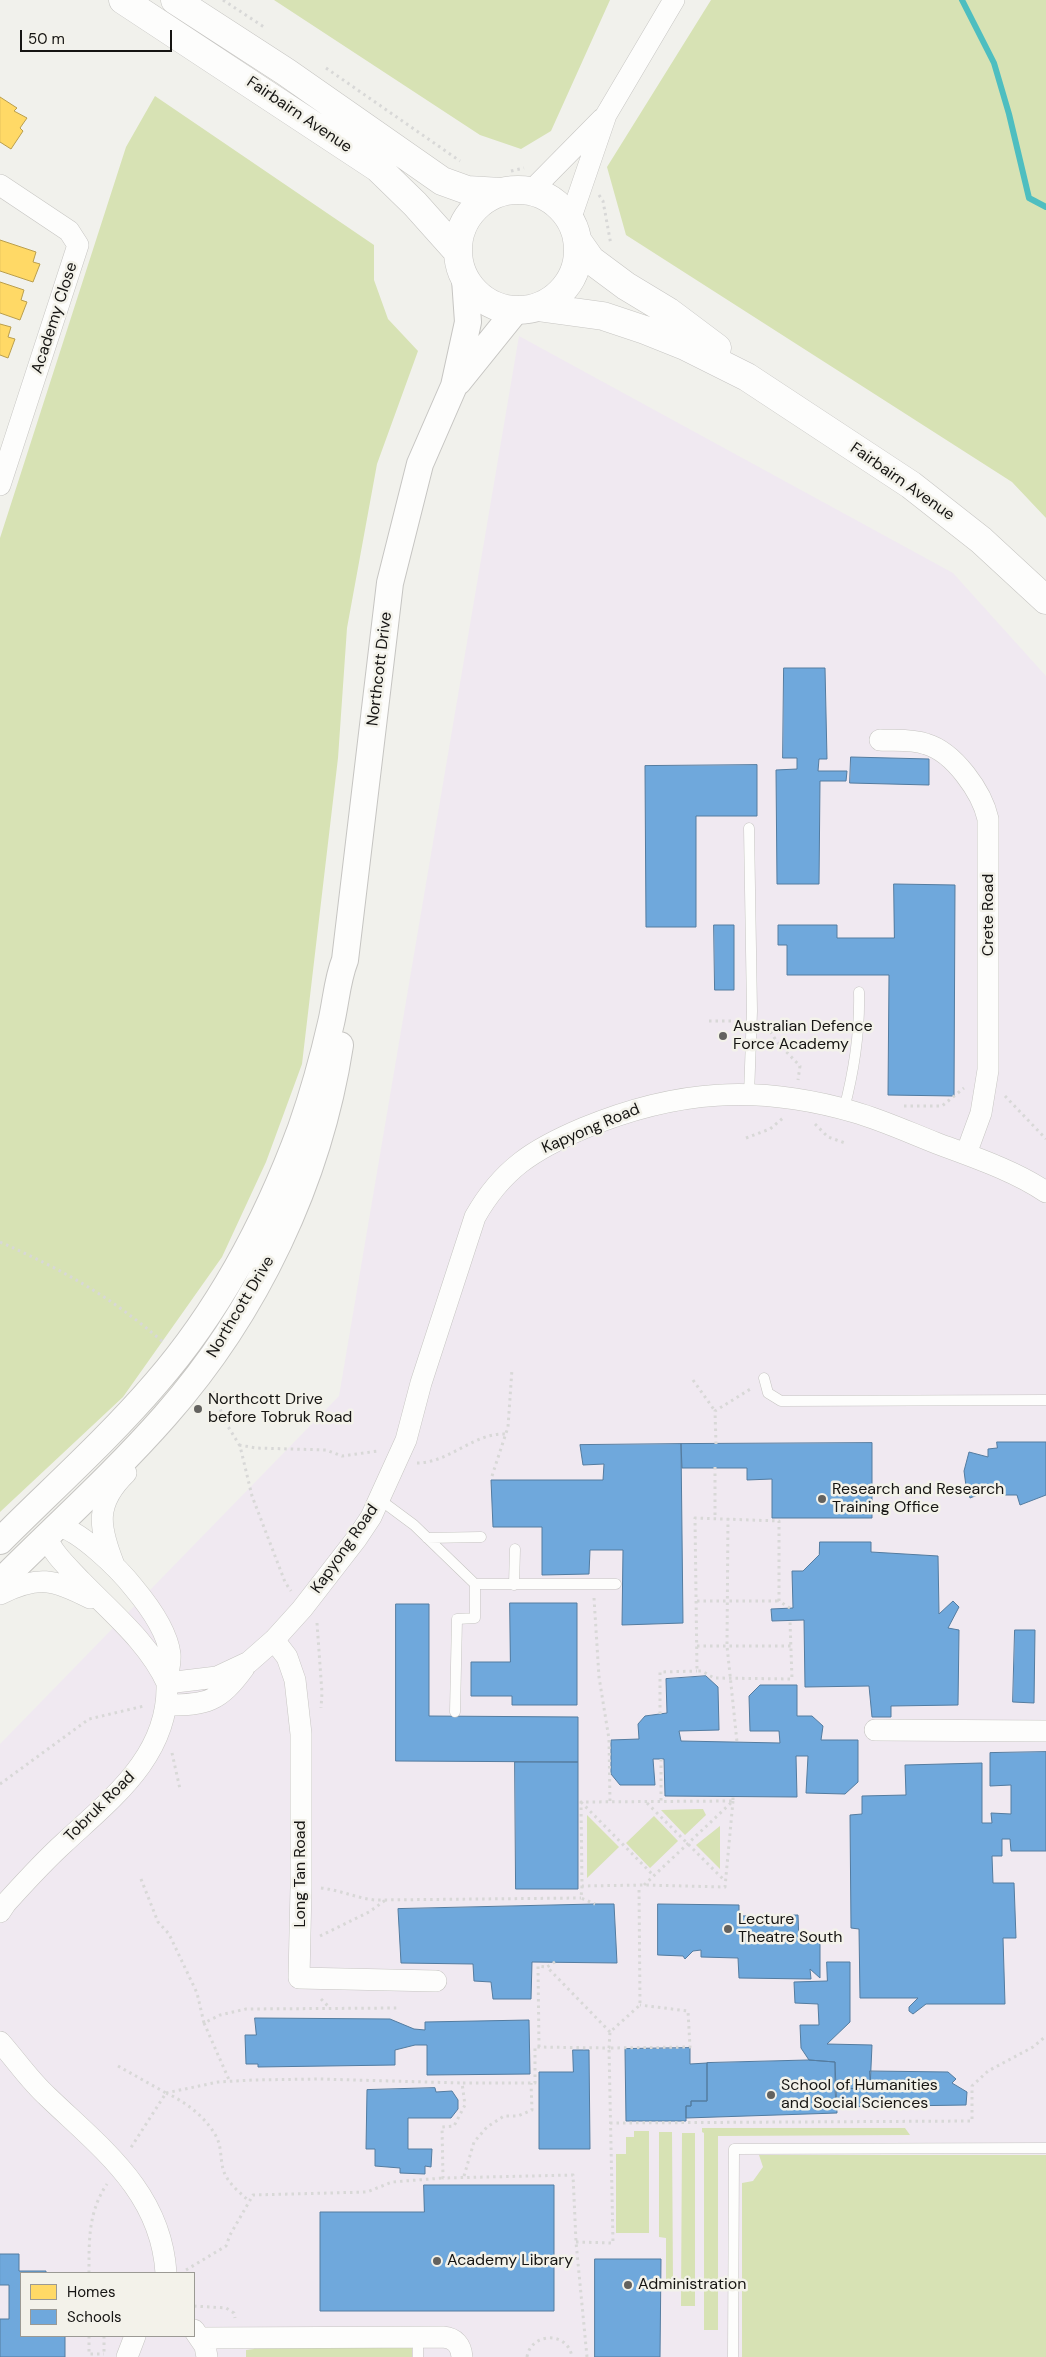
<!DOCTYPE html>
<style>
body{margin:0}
#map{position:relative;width:1046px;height:2357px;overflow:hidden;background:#f1f1ec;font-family:"DM Sans",sans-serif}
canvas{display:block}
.legend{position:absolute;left:20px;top:2272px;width:175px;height:65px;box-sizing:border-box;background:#f3f2ea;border:1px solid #9b9a94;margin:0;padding:6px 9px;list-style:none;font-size:15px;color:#161513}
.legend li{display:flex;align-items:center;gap:10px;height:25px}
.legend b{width:25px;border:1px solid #9b9a94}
.scale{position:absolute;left:20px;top:30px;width:152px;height:22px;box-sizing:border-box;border:2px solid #161513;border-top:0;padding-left:6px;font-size:15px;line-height:18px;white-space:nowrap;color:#161513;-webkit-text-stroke:4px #f3f2ea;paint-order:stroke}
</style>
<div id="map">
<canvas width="1046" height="2357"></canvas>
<ul class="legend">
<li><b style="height:14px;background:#ffd966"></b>Homes</li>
<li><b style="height:14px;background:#6fa8dc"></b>Schools</li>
</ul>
<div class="scale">50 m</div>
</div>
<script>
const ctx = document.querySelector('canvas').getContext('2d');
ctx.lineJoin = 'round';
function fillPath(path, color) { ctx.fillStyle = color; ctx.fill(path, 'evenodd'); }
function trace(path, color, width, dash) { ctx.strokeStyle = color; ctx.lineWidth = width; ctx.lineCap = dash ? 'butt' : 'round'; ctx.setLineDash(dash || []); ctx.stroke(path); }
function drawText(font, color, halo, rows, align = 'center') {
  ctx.font = font + ' "DM Sans",sans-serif'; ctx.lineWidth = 5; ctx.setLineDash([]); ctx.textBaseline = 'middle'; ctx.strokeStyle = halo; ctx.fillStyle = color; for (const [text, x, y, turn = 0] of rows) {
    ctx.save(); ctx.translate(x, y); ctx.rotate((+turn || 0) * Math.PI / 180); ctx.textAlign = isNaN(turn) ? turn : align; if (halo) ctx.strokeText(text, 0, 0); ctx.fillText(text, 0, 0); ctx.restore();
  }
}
fillPath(new Path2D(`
 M519,336L953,573L1046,676V2357H0V1744L339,1396ZM21,2273H194V2336H21Z`), '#f0e9f1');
fillPath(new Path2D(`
 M274,0H610L551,131L521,149L480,135Z
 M711,0H1046V518L1012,482L626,235L607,167Z
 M155,96L374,245V280L388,319L418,351L377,464L347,628L338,758L302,1064L266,1162L222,1257L123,1397L0,1512V538L126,147Z
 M703,1809L706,1815L685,1835L661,1810Z
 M587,1815L619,1847L587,1878Z
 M654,1816L678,1841L650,1868L626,1843Z
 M720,1826V1869L696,1845Z
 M702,2128H905L910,2135L718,2136V2330H704V2133L702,2132Z
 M634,2131H649V2233H616V2154H626V2137H634Z
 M659,2132H672L673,2283H666V2238L659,2237Z
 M682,2133H695V2306H681Z
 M759,2155H1046V2357H742V2183L753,2181L763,2167Z
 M254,2343H412V2357H246V2350L254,2349Z`), '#d7e2b4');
const homes = new Path2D(`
 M0,97L17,108L14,111L27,118L20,128L23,131L11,149L0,142Z
 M0,240L36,252L33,262L40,264L33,282L0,271Z
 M0,282L24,290L21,300L27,302L20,320L0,313Z
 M0,324L11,327L8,337L15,339L8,358L0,355Z`);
fillPath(homes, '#ffd966');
trace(homes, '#b99e4d', 1);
const schools = new Path2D(`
 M784,668H825L827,759H819L818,771H847L846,781H820L819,884H777L776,770L797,769V758H783Z
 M851,757L929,759V785L850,783Z
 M757,765V816H696V927H646L645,766Z
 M894,884L955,885L954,1096L888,1095L889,975H787V945H778V925H837V938H894Z
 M714,925H734V990H715Z
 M997,1442H1046V1495L1020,1505L1017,1495H997L998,1487L970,1498L966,1486L964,1471L969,1452L988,1457V1449L997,1448Z
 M872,1443V1518H772V1479L747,1480V1468H682L681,1444Z
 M681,1444L683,1623L622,1625L623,1550H590L589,1574L542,1575V1527H493L491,1480H603L604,1464L583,1465L580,1445Z
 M820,1542H871V1552L938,1556L939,1614L953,1601L959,1607L948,1628L959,1630L958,1705L891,1706V1717H872L869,1686L805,1687L804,1620L772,1621L771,1609L793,1608L792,1571H803L819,1555Z
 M510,1603H577V1705H512V1696H471V1662H510Z
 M396,1604H429V1716L578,1717V1762L396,1761Z
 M1015,1630H1035L1034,1703L1013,1702Z
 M706,1676L718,1687L719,1730L679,1731L681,1741L780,1743L779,1731H750L749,1696L760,1685H797V1716H812L823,1726L821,1740H858V1782L845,1794L806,1793L808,1756H796L797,1797L665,1796L664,1759H653L655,1785H620L611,1774V1740L639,1739L638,1724L645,1716L667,1713L666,1679Z
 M1046,1752V1851H1011L1010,1839H1002V1856H992L993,1883H1014L1016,1938H1003L1005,2004H926L913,2014L909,2011V2007L918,1998H860L859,1929L851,1928L850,1815L862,1814V1796L906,1795L905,1765L982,1763V1823H992L991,1813L1011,1814V1785L990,1786V1753Z
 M515,1762H578V1889H516Z
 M595,1904H614L617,1963L532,1962L531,1999H493L491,1982L474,1981L473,1964L401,1963L398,1909Z
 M658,1904L739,1905V1916L798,1915L799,1942H820V1978L810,1969L811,1979L739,1978L738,1958L701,1957V1950L693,1951L685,1959L683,1956L658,1955Z
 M827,1962H850V2022L827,2044L872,2045L870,2089L835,2088V2062L809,2060L801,2048L800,2025H819L818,2004L795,2003L794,1982L827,1981Z
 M255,2018L390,2019L414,2029L425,2030V2022L529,2020L530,2074L427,2075V2045H415L395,2050V2065L258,2067V2064H246L245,2035H256Z
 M690,2048V2064L707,2063V2101H691V2106H686V2121H626L625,2049Z
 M573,2050H589L590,2149H539V2072H573Z
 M809,2060L835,2062L837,2113L686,2118V2106H691V2101H707V2063Z
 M870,2071L948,2072L956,2079L952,2083L967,2092L966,2105L836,2107L835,2088L870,2089Z
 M435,2088L436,2092L452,2091L458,2100V2109L451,2118H408V2149H432L431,2167L425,2166V2174L400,2173V2168L375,2166V2149H366L367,2090Z
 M424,2185H554V2311H320V2212H424Z
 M0,2254H19V2271H46V2273H21V2336H65V2357H0V2319H9V2285H0Z
 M595,2259H661L660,2357H595Z`);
fillPath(schools, '#6fa8dc');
trace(schools, '#547ca0', 1);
trace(new Path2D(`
 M962,0L994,63L1009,114L1029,198L1046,207`), '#4ebec0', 6);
const service = new Path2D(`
 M749,828L752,1011L749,1095
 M844,1109C854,1071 860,1031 859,992
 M764,1378L768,1393L781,1401L1046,1400
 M379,1499L414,1525L475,1584V1618L457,1619L455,1712
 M427,1538L481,1537
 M475,1584H616
 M514,1585L515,1549
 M418,2338V2357
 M733,2357L734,2149L1046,2148`);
const minor = new Path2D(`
 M0,185L69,231L78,245L0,485
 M531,191L602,119
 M570,220L606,115L674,0
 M880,740C895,741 912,739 926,744C954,752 982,792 988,819V1070L981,1113L966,1154
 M46,1536C53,1554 68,1567 81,1581C112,1613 149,1643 167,1683
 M114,1565C99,1527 94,1504 126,1473
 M0,1594C39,1575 53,1579 90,1598
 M274,1640L287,1657L295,1680L301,1734V1888L299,1978L436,1981
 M167,1683L217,1677L249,1662L274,1640L302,1609L357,1538L371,1517L406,1440L421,1383L475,1217C502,1169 534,1149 584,1128C676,1090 757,1084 854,1112C882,1120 908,1132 936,1143C973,1157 1013,1170 1046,1192
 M167,1705C207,1705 219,1702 244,1668
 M875,1730L1046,1731
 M0,1912L6,1903C25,1882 43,1862 64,1843C111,1799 169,1756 167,1684C167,1674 171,1664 170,1654C167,1631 149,1606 134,1588C120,1570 78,1528 56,1526
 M0,2042C16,2060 30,2081 48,2097C102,2149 161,2192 166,2273
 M194,2330L205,2346L207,2357
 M201,2338L443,2337C455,2338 461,2345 462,2357
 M127,2357L135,2336`);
const tertiary = new Path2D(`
 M458,382L516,310
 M0,1541C52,1489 108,1439 156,1383C221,1308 267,1220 301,1128C313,1094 323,1058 331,1023C336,1002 337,980 345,960L390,583L420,464L454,386L468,322L465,279
 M0,1582C55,1527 114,1474 165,1416C256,1313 319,1181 340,1045`);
const secondary = new Path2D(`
 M123,0L378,168L415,204L457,251
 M175,0L286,72L442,181L467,190L501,192
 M458 250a60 60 0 1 1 120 0a60 60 0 1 1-120 0Z
 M577,240L591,260L626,286L669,312L717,348
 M537,307L603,316L645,330L685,346L747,377L911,485L981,540L1046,600`);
trace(service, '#c6c5c2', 11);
trace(minor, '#c6c5c2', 22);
trace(tertiary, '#c6c5c2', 28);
trace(secondary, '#c6c5c2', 29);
trace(new Path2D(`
 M223,0L264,27
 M326,68L460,161
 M511,171L524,168
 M599,195L603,201L611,245
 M709,1021H739
 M767,1026L777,1042L800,1066L798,1080
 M1005,1096L1046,1139
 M904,1106H942L964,1088
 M815,1124L828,1137L845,1143
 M746,1138L770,1129L783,1118
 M0,1242C63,1270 110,1296 163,1342
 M693,1380L715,1411
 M214,1391L224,1420L240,1446L252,1496L285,1582L291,1591
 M716,1444L715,1411L752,1388
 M239,1445L256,1448L326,1450L342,1456L378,1451
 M417,1463C449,1463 475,1432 506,1434
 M715,1467V1518
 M492,1476L508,1427L512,1369
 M728,1518L727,1646L737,1742
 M594,1598L599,1677L609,1739L610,1802
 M697,1601H779
 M790,1608L779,1601V1521L695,1518L697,1671H702L714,1678L792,1679L790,1621
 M317,1623L322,1693L321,1708
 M697,1646H791
 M660,1714V1672L697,1671
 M172,1753L180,1789
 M661,1759V1801
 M0,1784L89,1719L144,1706
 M733,1801L725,1887L644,1885L582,1886L581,1802Z
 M581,1802L654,1876
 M647,1803L724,1880
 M141,1879L158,1922L169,1934L197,1993L204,2023L220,2015L246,2009L400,2008
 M644,1885L733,1801V1796
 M582,1886L581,1898L595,1904
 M321,1888C340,1890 356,1898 375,1900L581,1898
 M320,1936L369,1912L387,1899
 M555,1962L547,1967L610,2032
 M321,1999L330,2008
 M204,2023L230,2082
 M539,2047L538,1966L547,1967
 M118,2066L166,2093L130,2149
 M166,2093L218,2082L253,2080L319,2079L462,2083
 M166,2093C186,2102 207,2118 217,2138C222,2149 220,2161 224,2172C228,2183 240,2193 249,2201
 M610,2123L972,2121V2086L988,2071L1033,2047L1046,2036
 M464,2176L474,2142L487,2127L504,2116H518L532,2110L531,2083
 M576,2242L613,2243L609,2048L690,2047L688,2011L640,2005
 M186,2270L226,2246L230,2235L253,2195L367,2192L392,2182L443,2178
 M89,2273C89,2241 88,2212 107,2184
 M194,2306L226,2308L234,2313L235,2318
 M89,2336V2354H104
 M104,2336V2354
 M527,2357C531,2332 568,2331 572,2357
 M587,2357L576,2242L573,2175L443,2178L442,2127L454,2126L465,2105L462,2083H535V2047L609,2048L610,2032L640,2005L639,1886`), '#d8d8d7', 3, [2.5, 4]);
trace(service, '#fdfdfc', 10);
trace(minor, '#fdfdfc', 21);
trace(tertiary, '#fdfdfc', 26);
trace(secondary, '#fdfdfc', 28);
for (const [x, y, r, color] of [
 [723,1036,5,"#63625f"],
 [198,1409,5,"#63625f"],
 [822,1499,5,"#63625f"],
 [728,1929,5,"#63625f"],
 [771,2095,5,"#63625f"],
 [437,2261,5,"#63625f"],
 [628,2285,5,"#63625f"]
]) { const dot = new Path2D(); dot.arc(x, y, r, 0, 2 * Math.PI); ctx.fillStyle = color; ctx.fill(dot); trace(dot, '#f3f2ea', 2); }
drawText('16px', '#161513', '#f3f2ea', [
 ["Fairbairn Avenue",299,115,34],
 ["Academy Close",55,318,-72],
 ["Fairbairn Avenue",902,482,35],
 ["Northcott Drive",380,669,-83],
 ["Crete Road",989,915,-90],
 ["Kapyong Road",591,1129,-23],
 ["Northcott Drive",241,1307,-59],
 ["Kapyong Road",345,1549,-55],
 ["Tobruk Road",100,1807,-45],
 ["Long Tan Road",301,1874,-90]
]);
drawText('16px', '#161513', '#f3f2ea', [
 ["Australian Defence",733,1027],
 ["Force Academy",733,1045],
 ["Northcott Drive",208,1400],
 ["before Tobruk Road",208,1418],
 ["Research and Research",832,1490],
 ["Training Office",832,1508],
 ["Lecture",738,1920],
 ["Theatre South",738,1938],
 ["School of Humanities",781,2086],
 ["and Social Sciences",781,2104],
 ["Academy Library",447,2261],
 ["Administration",638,2285]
], 'left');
</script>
